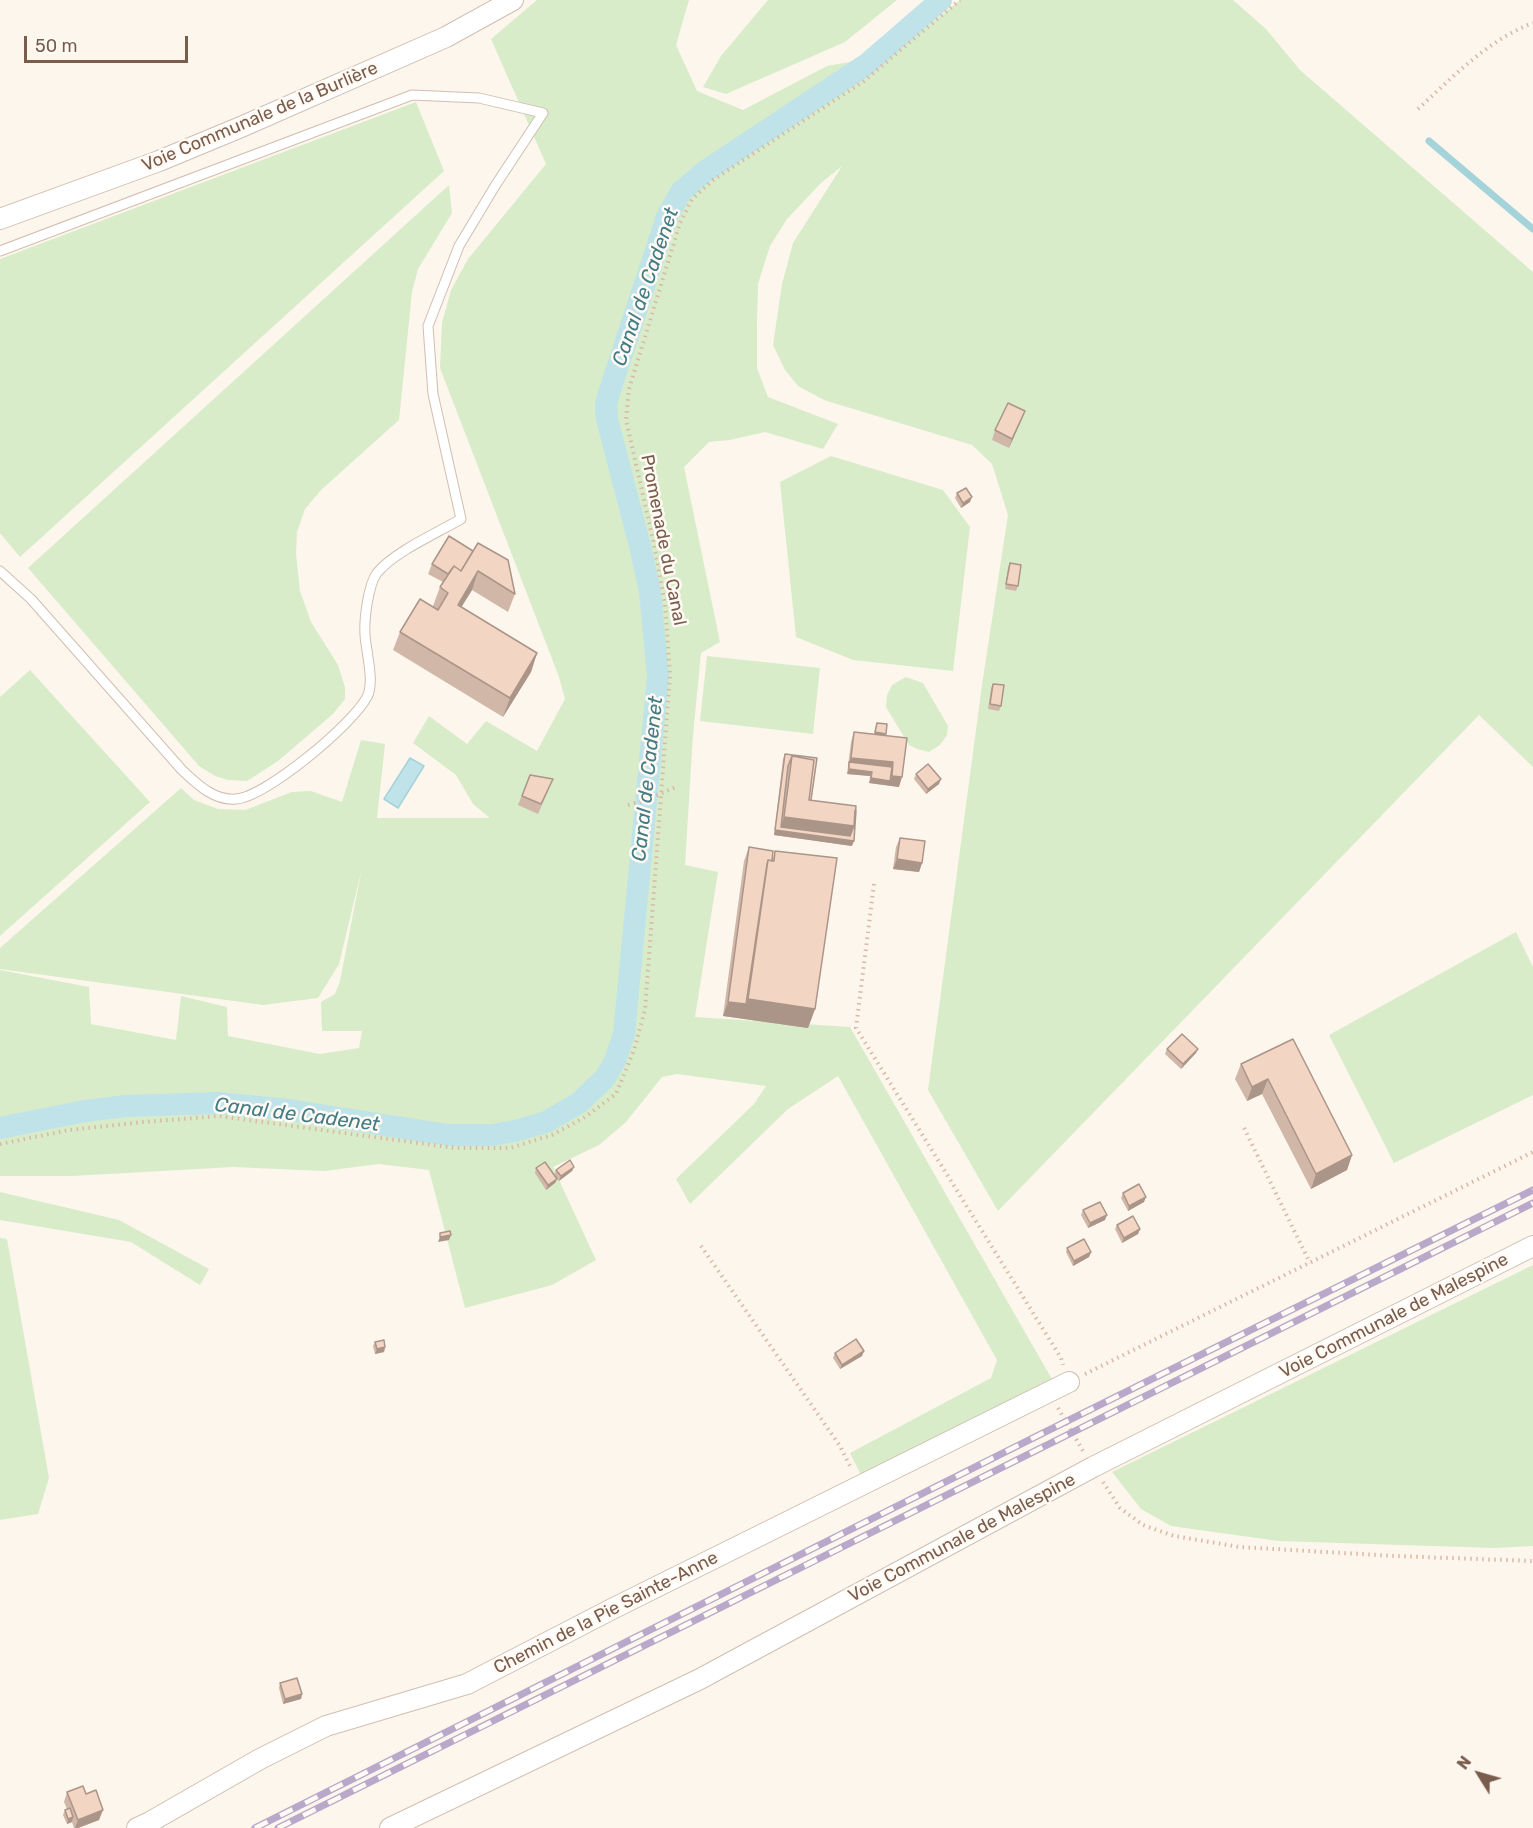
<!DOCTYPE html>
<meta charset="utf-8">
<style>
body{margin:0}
#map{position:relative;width:1533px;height:1828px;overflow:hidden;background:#fdf6ec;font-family:Rubik,sans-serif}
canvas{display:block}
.north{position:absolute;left:1449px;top:1744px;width:60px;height:60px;-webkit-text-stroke:4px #fffaf3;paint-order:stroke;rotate:307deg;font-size:16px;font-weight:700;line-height:24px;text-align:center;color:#7a5c4d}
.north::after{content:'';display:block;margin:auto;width:21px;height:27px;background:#7a5c4d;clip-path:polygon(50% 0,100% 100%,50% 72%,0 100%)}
.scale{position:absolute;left:24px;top:36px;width:164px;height:27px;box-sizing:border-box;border:3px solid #7a5c4d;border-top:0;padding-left:8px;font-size:18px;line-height:21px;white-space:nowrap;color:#7a5c4d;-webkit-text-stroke:4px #fffaf3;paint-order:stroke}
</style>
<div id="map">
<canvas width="1533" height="1828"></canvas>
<div class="north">N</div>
<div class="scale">50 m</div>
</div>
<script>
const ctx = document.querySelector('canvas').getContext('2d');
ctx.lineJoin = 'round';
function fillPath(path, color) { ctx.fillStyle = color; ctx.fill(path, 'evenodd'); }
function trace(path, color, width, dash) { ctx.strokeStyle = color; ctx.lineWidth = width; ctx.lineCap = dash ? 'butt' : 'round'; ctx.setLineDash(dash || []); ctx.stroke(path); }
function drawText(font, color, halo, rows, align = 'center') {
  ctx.font = font + ' Rubik,sans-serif'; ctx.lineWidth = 5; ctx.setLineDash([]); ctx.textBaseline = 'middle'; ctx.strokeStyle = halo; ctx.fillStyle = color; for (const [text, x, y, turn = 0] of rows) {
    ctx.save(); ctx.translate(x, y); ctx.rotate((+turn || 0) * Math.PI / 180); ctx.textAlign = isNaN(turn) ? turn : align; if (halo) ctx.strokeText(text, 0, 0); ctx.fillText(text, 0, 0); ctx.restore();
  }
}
fillPath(new Path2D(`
 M537,0H689L676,45L697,91L743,110L827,66L893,54L960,0H1233L1266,29L1300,70L1533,272V767L1479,715L998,1211L928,1090L982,685L1008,515L992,464L972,445L824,400L798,386L785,370L773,345L782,284L793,243L842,166L821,183L787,219L770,246L758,284L757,324V368L768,397L838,424L823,449L765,432L730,440L709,442L684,467L720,642L701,653L693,735L685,865L718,872L695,1017L850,1027L1053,1381L862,1477L850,1453L991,1378L997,1360L838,1076L788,1109L690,1204L676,1179L754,1104L766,1086L677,1074L662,1077L626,1122L599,1145L553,1167L596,1260L552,1285L465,1308L429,1170L379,1164L324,1171L233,1167L72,1176H0V970L89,987L91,1024L176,1040L181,996L227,1007L228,1036L320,1054L359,1048L362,1031H322L321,1002L335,994L340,981L362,868L339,964L318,998L263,1005L0,969V948L181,788L194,800L218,809L245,810L292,792L311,791L342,802L361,740L385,744L377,818H490L473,804L456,775L413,743L429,716L467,744L486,721L537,751L565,699L559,677L440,368L442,323L451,290L468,259L546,164L491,39Z
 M768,0H897L845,42L726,94L703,87L721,56Z
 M416,102L444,171L20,557L0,533V259Z
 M449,185L452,213L418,269L412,292L399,420L321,490L305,509L297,532L296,553L300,591L311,622L338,665L345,687V699L333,714L278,761L247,781L228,780L215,776L199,766L28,568Z
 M831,456L943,490L970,527L953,671L853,660L796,637L780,482Z
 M707,656L820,668L813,734L700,721Z
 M30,670L150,802L0,936V697Z
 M906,677L923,683L948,726L947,735L940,745L929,752L917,749L909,745L886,707L887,695L892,685Z
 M1516,932L1533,967V1095L1394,1163L1329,1035Z
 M0,1192L119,1220L209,1269L200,1285L131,1242L0,1220Z
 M0,1238L7,1239L49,1478L38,1514L0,1520Z
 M1533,1265V1546L1494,1548L1278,1541L1171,1526L1141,1509L1112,1472Z`), '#d8ecc9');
const water = new Path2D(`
 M410,758L424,766L398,808L384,799Z`);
fillPath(water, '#bfe3e8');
trace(water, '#a5d3da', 1.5);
trace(new Path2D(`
 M1429,141L1533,229`), '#a5d3da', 7);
trace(new Path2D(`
 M0,1128L85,1111L126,1106L219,1103L289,1110L448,1135H492L515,1131L546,1122L579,1103L605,1078L615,1061L624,1034L658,676L650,592L641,550L607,419L606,405L609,393L667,217L681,192L704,172L867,64L941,0`), '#bfe3e8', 22);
const service = new Path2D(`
 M0,251L412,95L479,98L543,113L495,186L459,246L428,326L433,394L461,519C437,533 394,552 377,573C368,585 364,620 365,635C366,652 375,682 367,697C353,724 266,797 236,799C214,801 197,784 182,770L31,599L0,571`);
const minor = new Path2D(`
 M0,219L159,161L241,127L446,37L513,0
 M137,1828L150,1822L260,1759L326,1726L467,1684L612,1609L1069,1382
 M390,1828L700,1679L1093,1467L1533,1246`);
trace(service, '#d1beb0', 11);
trace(minor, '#d1beb0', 22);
trace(new Path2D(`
 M1418,109C1454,76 1488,40 1533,23
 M874,884L856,1028L1061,1358L1063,1365
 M1244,1128L1310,1263
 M0,1144L69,1130L144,1122L219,1116L455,1148H510L552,1135L585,1117L616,1094L634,1050L645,1010L670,675L665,604L654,544L626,420L629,389L680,223L692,199L713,180L864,81L960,0
 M701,1246L840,1446L851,1468
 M1085,1374L1533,1152
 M1058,1408L1083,1451
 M1103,1482L1120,1508L1143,1525L1174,1536L1240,1547L1395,1556L1533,1561`), '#d9b8a5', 4, [1.5, 4.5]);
trace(service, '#fff', 9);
trace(minor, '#fff', 20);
const rail = new Path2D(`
 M255,1828L1039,1435L1533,1190
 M278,1828L1533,1203`);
trace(rail, '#b9a8c9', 7);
trace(rail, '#fffaf3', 4.5, [14]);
trace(new Path2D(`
 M628,805L646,800L676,787`), '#d9b8a5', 4, [1.5, 4.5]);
fillPath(new Path2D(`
 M1025,411L1009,448L992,440L995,430Z
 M957,493L970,502L961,508L955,498Z
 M449,536L515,594L508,612L472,590L461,607L537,653L531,672L503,717L393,650L400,632L433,606L440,587L443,582L428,574L432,564Z
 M1010,563L1018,586L1016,591L1005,589L1008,568Z
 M993,684L1001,706L999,711L988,709L991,688Z
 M877,723L885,736L899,787L869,783L870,776L847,774L851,742L854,732L874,734Z
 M785,754L817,758L811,800L852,846L774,835L783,759Z
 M916,774L939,784L926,794L914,779Z
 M530,775L549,789L538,814L518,805Z
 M900,838L922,863L919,872L893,869L896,847Z
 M749,847L773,858L775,851L815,1009L808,1028L723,1016L744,861Z
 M1293,1039L1352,1155L1347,1170L1311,1189L1262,1094L1247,1101L1235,1079L1241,1064Z
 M1167,1049L1196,1053L1181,1069L1165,1054Z
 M574,1167L572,1171L559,1181L554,1175L556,1170Z
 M536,1168L557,1179L555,1183L546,1190L535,1173Z
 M1123,1193L1144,1202L1128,1211L1121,1198Z
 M1083,1210L1105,1220L1088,1228L1081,1215Z
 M1117,1225L1140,1229L1138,1234L1122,1243L1115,1229Z
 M1067,1248L1091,1252L1089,1257L1073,1266L1066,1252Z
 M375,1342L385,1347L384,1352L375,1354L373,1346Z
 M835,1353L862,1356L840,1369L833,1358Z
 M280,1683L302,1694L301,1699L283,1704L279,1688Z
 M67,1792L86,1794L99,1820L78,1828H74L72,1822L67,1824L63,1815L65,1810L67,1809L64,1802Z`), '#d1b7a8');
fillPath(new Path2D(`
 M1025,411L1021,421L1009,448L1012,439Z
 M972,497L970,502L961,508L963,503Z
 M478,571L472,590L451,624L458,605Z
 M537,653L531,672L503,717L510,698Z
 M875,732L886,734L884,738L874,737Z
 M851,758L893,762L890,772L849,762Z
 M849,769L872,772L870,776L847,774Z
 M892,776L902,777L899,787L869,783L871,778L890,781Z
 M941,779L939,784L926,794L928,789Z
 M784,817L854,826V841L852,846L774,835L775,830L779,831Z
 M897,859L922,863L919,872L893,869Z
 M748,999L815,1009L808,1028L723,1016L728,1002L746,1004Z
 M1198,1049L1196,1053L1181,1069L1183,1064Z
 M1268,1079L1262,1094L1247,1101L1252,1087Z
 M1352,1155L1347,1170L1311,1189L1316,1174Z
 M574,1167L572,1171L559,1181L561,1176Z
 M557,1179L555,1183L546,1190L548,1185Z
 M1146,1197L1144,1202L1128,1211L1129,1206Z
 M1107,1215L1105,1220L1088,1228L1090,1223Z
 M1140,1229L1138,1234L1122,1243L1124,1238Z
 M451,1235L449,1240L438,1242L440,1237Z
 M1091,1252L1089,1257L1073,1266L1074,1261Z
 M385,1347L384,1352L375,1354L377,1349Z
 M864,1351L862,1356L840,1369L842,1365Z
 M302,1694L301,1699L283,1704L285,1699Z
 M103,1810L99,1820L78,1828H75L78,1820Z
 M73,1817L72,1822L67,1824L68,1819Z`), '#aa9588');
const building = new Path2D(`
 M1008,403L1025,411L1012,439L995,430Z
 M966,488L972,497L963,503L957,493Z
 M449,536L473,551L461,571L454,566L448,574L432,564Z
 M478,543L508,560L515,594L478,571L458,605L537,653L510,698L400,632L420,599L438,610L448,593L440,587L454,566L461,571Z
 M1010,563L1021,565L1018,586L1006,584Z
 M993,684L1004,685L1001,706L990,704Z
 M877,723L887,724L886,734L875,732Z
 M854,732L907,738L902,777L892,776L893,762L851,758Z
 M785,754L817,758L811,800H809L814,760L792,756L788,766L781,827L850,836L854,826L855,810H856L854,841L775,830Z
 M792,756L814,760L809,800L856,806L854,826L784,817Z
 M849,762L892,767L890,781L871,778L872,772L849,769Z
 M928,764L941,779L928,789L916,774Z
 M530,775L553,779L541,804L522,796Z
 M900,838L925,841L922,863L897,859Z
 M749,847L773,851L772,861L768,860L767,864L746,1004L728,1002Z
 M775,851L837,858L815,1009L748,999L768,860L774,861Z
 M1182,1034L1198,1049L1183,1064L1167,1049Z
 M1293,1039L1352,1155L1316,1174L1268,1079L1252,1087L1241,1064Z
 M570,1160L574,1167L561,1176L556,1170Z
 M545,1162L557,1179L548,1185L536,1168Z
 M1139,1184L1146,1197L1129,1206L1123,1193Z
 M1100,1202L1107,1215L1090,1223L1083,1210Z
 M1133,1216L1140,1229L1124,1238L1117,1225Z
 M450,1231L451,1235L440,1237V1233Z
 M1084,1239L1091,1252L1074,1261L1067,1248Z
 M856,1339L864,1351L842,1365L835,1353Z
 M384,1340L385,1347L377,1349L375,1342Z
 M297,1678L302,1694L285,1699L280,1683Z
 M83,1786L86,1794L96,1790L103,1810L78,1820L67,1792Z
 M70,1808L73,1817L68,1819L65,1810Z`);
fillPath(building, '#f3d5c3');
trace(building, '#aa9588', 1.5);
drawText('18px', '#7a5c4d', '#fffaf3', [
 ["Voie Communale de la Burlière",260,117,-23],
 ["Promenade du Canal",663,540,79],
 ["Voie Communale de Malespine",1394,1316,-27],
 ["Voie Communale de Malespine",962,1538,-28],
 ["Chemin de la Pie Sainte-Anne",606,1613,-27]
]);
drawText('italic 20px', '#437c86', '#fffaf3', [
 ["Canal de Cadenet",646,287,-71],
 ["Canal de Cadenet",648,779,-84],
 ["Canal de Cadenet",297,1115,7]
]);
</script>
